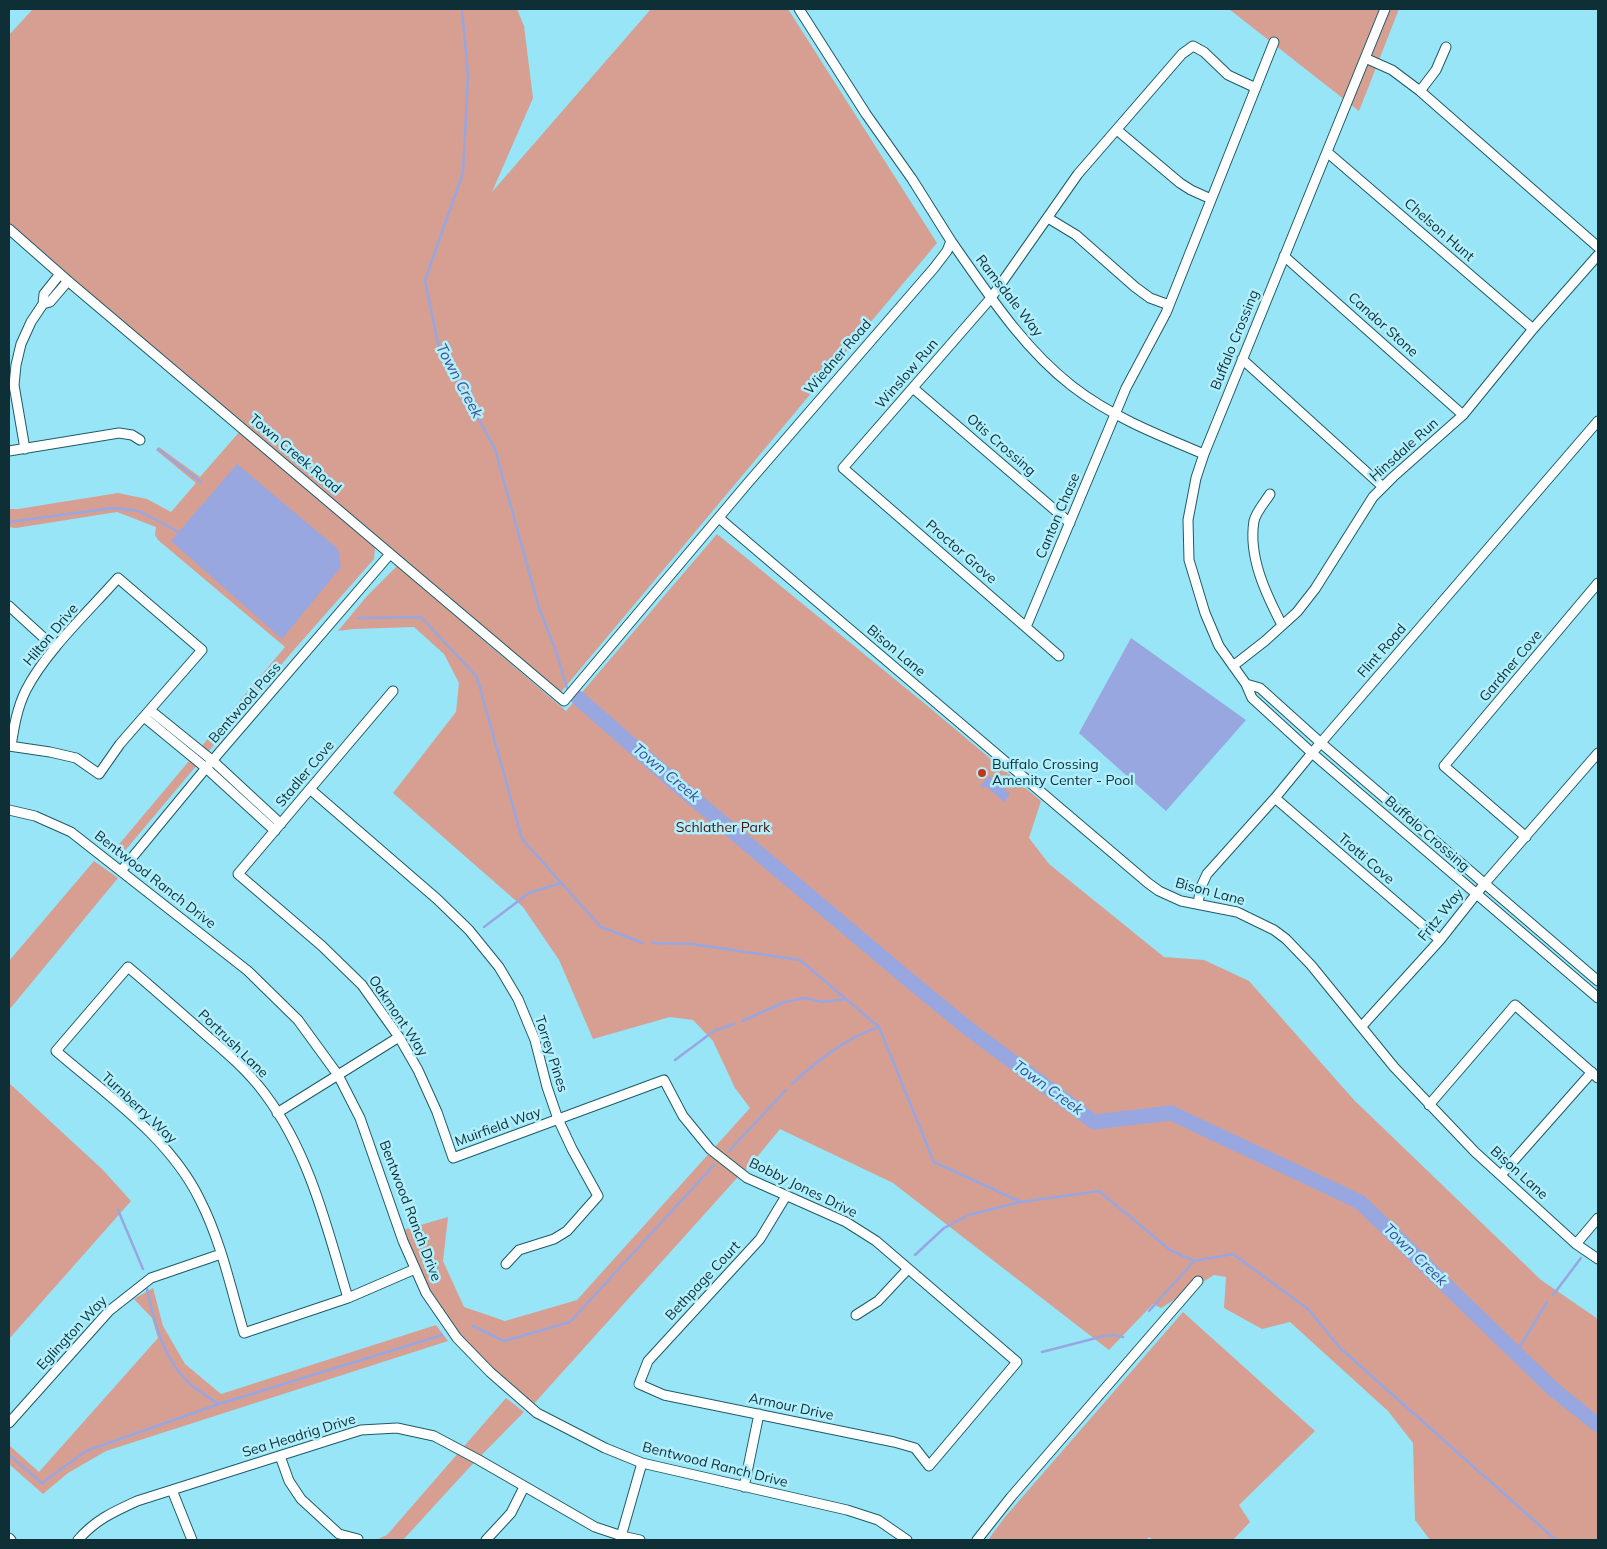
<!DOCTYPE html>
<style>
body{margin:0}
#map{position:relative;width:1607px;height:1549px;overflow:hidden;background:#97e5f6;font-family:Mulish,sans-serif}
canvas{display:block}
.frame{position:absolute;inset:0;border:10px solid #0e2f36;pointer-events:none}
</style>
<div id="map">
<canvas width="1607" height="1549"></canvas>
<div class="frame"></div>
</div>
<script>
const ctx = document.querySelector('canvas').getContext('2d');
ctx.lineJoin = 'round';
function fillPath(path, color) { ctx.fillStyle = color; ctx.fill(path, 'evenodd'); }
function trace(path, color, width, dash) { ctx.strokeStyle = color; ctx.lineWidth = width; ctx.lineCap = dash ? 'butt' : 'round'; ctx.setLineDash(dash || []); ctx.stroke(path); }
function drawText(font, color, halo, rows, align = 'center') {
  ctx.font = font + ' Mulish,sans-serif'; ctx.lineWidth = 5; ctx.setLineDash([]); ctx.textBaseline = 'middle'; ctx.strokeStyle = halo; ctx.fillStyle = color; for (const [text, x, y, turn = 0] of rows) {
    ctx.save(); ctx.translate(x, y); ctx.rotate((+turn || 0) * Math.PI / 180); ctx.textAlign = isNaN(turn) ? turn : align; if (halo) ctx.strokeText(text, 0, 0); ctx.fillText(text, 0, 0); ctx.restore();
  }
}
fillPath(new Path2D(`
 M33,9H517L524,26L533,98L492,192L651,9H788L937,243L561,692L9,226V35Z
 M1229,9H1399L1359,111Z
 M241,430L375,548L374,559L292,652L123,853L115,849L285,647L158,540L155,535L156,527L117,512L16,528L9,527V509H18L118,493L147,499L171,512L196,483L156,450L159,447L200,477Z
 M717,534L924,703L1041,801L1029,838L1049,864L1164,957L1204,960L1249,981L1354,1100L1541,1280L1598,1319V1540H1430L1415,1520L1413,1443L1388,1411L1290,1322L1262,1329L1224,1308L1226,1277L1214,1275L1161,1308L1153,1304L1109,1350L893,1183L780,1129L753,1162L737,1178L531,1407L490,1372L426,1293L400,1231L448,1217L443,1261L464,1307L505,1321L577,1300L750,1108L735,1088L713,1041L693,1020L670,1017L593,1039L559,960L523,907L393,793L456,712L459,683L444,654L414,627L353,629L338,631L367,596L397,566L566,711Z
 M94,861L118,878L9,1010V961Z
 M9,1083L103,1170L131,1201L9,1339Z
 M153,1288L163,1326L185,1364L221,1394L436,1325L448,1341L106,1451L68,1473L43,1494L9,1464V1445L39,1472L158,1338L152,1318L134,1299Z
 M1183,1312L1315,1431L1239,1505L1250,1522L1233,1540H1153L1149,1537L1146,1540H988L1005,1517Z
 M506,1398L524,1412L467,1470L403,1540H376L387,1535Z`), '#d79f92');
fillPath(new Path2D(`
 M237,464L338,549L341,567L282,639L171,541Z
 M1131,638L1246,720L1166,811L1079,733Z
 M989,776L1010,794L1004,802L985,786L983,788L980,786Z`), '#98a7e0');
trace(new Path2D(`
 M462,9L468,75L463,173L425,280L438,344L495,449L539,608L556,651L567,688
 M158,449L201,482
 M9,522L113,508L139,511L175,530L180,534
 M358,618L421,617L477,677L522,839L601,927L643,943
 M484,927L529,893L561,883
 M652,943L692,944L800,960L879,1027L934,1162L1021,1202L1099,1191L1170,1250L1194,1261L1233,1254L1308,1309L1340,1348L1556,1540
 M742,1021L785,1002L805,998L822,1002L845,999
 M675,1060L714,1031L734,1024
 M792,1084C818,1060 846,1038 879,1027
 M729,1151L786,1090
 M118,1210L143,1269
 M915,1255L944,1228L969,1215L1020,1202
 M147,1289C154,1321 163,1358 187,1381C196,1390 208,1397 219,1404
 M1553,1295L1581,1258
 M1149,1311L1194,1261
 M473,1326L504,1341L570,1322L714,1165
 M1042,1352L1104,1336L1113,1335L1123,1337
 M1516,1353L1547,1302
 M9,1455L42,1483L86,1451L219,1404L442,1335`), '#98a7e0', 2.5);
trace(new Path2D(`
 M578,698L674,782L909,980L970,1030L1094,1122L1171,1113L1360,1202L1554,1390L1598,1425`), '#98a7e0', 15);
const minor = new Path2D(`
 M1385,9L1204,454L1196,478L1188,520L1189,560L1205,613L1219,646L1246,684L1252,698L1312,753L1598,998
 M1365,58L1392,70L1420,91L1598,247
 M1420,91L1436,70L1446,47
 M1117,130L1180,183L1191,190L1211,199
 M1327,152L1533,329
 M1048,218L1076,235L1135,287L1150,298L1169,305
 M9,229L68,281L564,701L747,484L934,268L947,251L951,241L912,179L866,114L799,9
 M951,241C987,292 1022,347 1072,386C1112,417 1158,435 1204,454
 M1284,256L1463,415
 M43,304L50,302L68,281
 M1242,359L1383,487
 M913,388L1070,523
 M25,449L14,385L16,365L21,344L31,322L43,304L44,294L60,274
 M9,451L119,433L132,435L140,440
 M1270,494C1265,502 1256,512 1254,521C1248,557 1266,594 1282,625
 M719,518L1148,883L1159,891L1181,901L1237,912L1274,930L1286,939L1311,965L1394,1067L1475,1152L1576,1244L1598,1259
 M9,606L55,648
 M1026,627L1126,388L1166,313L1274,42
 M1059,656L843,468L991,298L1078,174L1182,54L1193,46L1204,52L1228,75L1256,88
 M1233,666L1265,641L1297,612L1315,589L1373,497L1393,477L1463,415L1533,329L1598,255
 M1246,684L1260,688L1321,743L1598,981
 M393,691L238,874L322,946L362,985L399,1037L418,1070L437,1112L453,1158L664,1080L683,1116L710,1149L747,1178L846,1222L876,1241L1017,1362L929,1466L915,1448L894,1442L664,1395L639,1384L648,1361L760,1239L786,1196
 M150,710L213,761L281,824
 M144,717L206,768L275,831
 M9,746L50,752L76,758L99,774L120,744L202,650L118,578C88,612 46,651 26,690C17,708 14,727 11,746
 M311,790L437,899L469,930L499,967L518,999L535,1040L547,1087L558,1119L572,1149L598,1196L567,1231L554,1239L519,1250L506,1264
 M1275,798L1440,940
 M9,810L35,816L71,832L248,971L298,1020L338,1075L360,1118L403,1241L426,1293L457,1338L490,1372L537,1413L605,1448L642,1463L847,1510L878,1520L907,1540
 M1526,837L1444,766L1598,583
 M121,871L206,768L390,554
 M1198,903L1201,887L1207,874L1275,798L1312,753L1598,421
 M1362,1026L1440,940L1485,883L1598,753
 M1429,1105L1515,1005L1598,1078
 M277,1113L399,1037
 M1501,1175L1592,1072
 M1576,1244L1598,1218
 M348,1298C327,1228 310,1154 265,1094C248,1071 227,1053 206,1035C180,1012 154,989 128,967L56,1051C107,1095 170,1138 200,1200C221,1241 231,1289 244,1333L348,1298L415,1269
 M856,1315L878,1301L908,1269
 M9,1423L109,1311L151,1278L221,1254
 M280,1456L289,1481L301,1499L339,1534L358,1539
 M744,1487L759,1414
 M172,1490L192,1540
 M9,1538L11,1540
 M78,1540C95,1520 113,1512 137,1501L361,1430L397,1428L434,1436L479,1460L595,1527L622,1536L640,1540
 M486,1540L511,1513L524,1487
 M620,1540L642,1463
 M977,1540L1011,1497L1198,1281`);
trace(minor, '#1e5b67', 11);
trace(minor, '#fff', 9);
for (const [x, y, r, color] of [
 [982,773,5,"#c2371b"]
]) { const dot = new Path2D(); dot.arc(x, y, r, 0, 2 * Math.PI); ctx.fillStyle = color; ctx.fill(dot); trace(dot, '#b2effd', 2); }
drawText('14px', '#0e2f36', '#b2effd', [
 ["Chelson Hunt",1439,230,41],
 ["Ramsdale Way",1009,296,52],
 ["Candor Stone",1383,325,42],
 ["Buffalo Crossing",1235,340,-68],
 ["Wiedner Road",838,357,-49],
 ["Winslow Run",907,374,-49],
 ["Otis Crossing",1001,445,41],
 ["Hinsdale Run",1404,450,-42],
 ["Town Creek Road",295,454,40],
 ["Canton Chase",1058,516,-67],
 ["Proctor Grove",961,552,41],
 ["Hilton Drive",51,635,-50],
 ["Bison Lane",896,651,40],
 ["Flint Road",1382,651,-49],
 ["Gardner Cove",1511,666,-50],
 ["Bentwood Pass",245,703,-49],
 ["Stadler Cove",305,774,-50],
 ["Buffalo Crossing",1427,834,41],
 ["Trotti Cove",1366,859,41],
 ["Bentwood Ranch Drive",155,880,38],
 ["Bison Lane",1210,892,15],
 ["Fritz Way",1441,915,-51],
 ["Oakmont Way",398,1016,56],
 ["Portrush Lane",233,1044,44],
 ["Torrey Pines",551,1054,72],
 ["Turnberry Way",139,1108,43],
 ["Muirfield Way",498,1127,-20],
 ["Bison Lane",1519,1173,42],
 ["Bobby Jones Drive",803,1188,26],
 ["Bentwood Ranch Drive",410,1211,69],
 ["Bethpage Court",703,1281,-47],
 ["Eglington Way",72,1333,-47],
 ["Armour Drive",791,1407,12],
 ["Sea Headrig Drive",299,1436,-17],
 ["Bentwood Ranch Drive",715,1465,14]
]);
drawText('14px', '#0e2f36', '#b2effd', [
 ["Buffalo Crossing",992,765],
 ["Amenity Center - Pool",992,781]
], 'left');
drawText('14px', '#4d1105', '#b2effd', [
 ["Schlather Park",723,828]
]);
drawText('italic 15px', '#414d94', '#b2effd', [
 ["Town Creek",459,381,62],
 ["Town Creek",666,773,40],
 ["Town Creek",1048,1088,36],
 ["Town Creek",1415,1255,44]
]);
</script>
